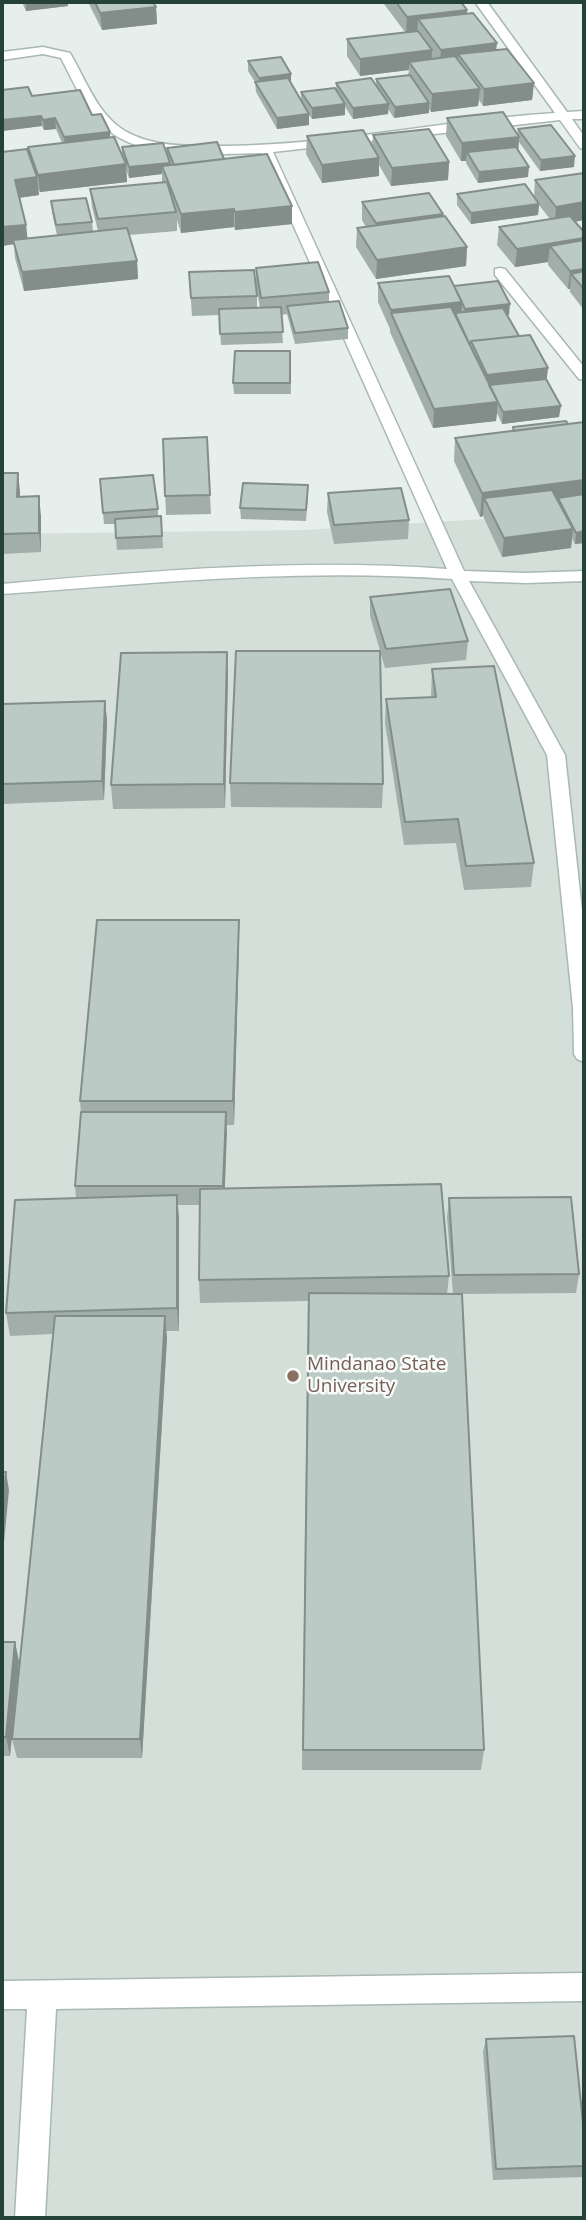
<!DOCTYPE html>
<style>
body{margin:0}
#map{position:relative;width:586px;height:2220px;overflow:hidden;background:#e6efeb;font-family:"Open Sans",sans-serif}
canvas{display:block}
.frame{position:absolute;inset:0;border:4px solid #24423a;pointer-events:none}
</style>
<div id="map">
<canvas width="586" height="2220"></canvas>
<div class="frame"></div>
</div>
<script>
const ctx = document.querySelector('canvas').getContext('2d');
ctx.lineJoin = 'round';
function fillPath(path, color) { ctx.fillStyle = color; ctx.fill(path, 'evenodd'); }
function trace(path, color, width, dash) { ctx.strokeStyle = color; ctx.lineWidth = width; ctx.lineCap = dash ? 'butt' : 'round'; ctx.setLineDash(dash || []); ctx.stroke(path); }
function drawText(font, color, halo, rows, align = 'center') {
  ctx.font = font + ' "Open Sans",sans-serif'; ctx.lineWidth = 5; ctx.setLineDash([]); ctx.textBaseline = 'middle'; ctx.strokeStyle = halo; ctx.fillStyle = color; for (const [text, x, y, turn = 0] of rows) {
    ctx.save(); ctx.translate(x, y); ctx.rotate((+turn || 0) * Math.PI / 180); ctx.textAlign = isNaN(turn) ? turn : align; if (halo) ctx.strokeText(text, 0, 0); ctx.fillText(text, 0, 0); ctx.restore();
  }
}
fillPath(new Path2D(`
 M584,513V2218H2V534L303,530Z`), '#d4dfda');
const minor = new Path2D(`
 M475,2H487L567,112L584,111V119H572L584,136V149L580,148L560,120L273,152L464,571L526,573L584,571V581L526,583L469,581L565,755L584,929V1062L577,1059L574,1054L573,1008L547,755L452,579C301,568 153,583 2,594V584C151,571 298,558 447,569L261,153C216,154 144,160 108,130C86,112 74,83 61,58L43,54L2,60V52L43,47L70,53C86,80 97,114 125,131C154,148 193,146 225,146C336,145 444,120 555,113Z
 M500,268L505,269L584,367V380L579,379L495,275V269Z
 M584,1973V2001L56,2009L45,2218H15L27,2009H2V1981Z`);
trace(minor, '#a8b8b2', 3);
fillPath(minor, '#fff');
fillPath(new Path2D(`
 M22,2H68V6L26,11Z
 M88,2H153L156,7L157,24L102,30Z
 M384,2H461L467,13L496,50L534,83L532,100L483,106L479,100L478,106L431,112L429,109V113L394,118L388,109V114L353,119L345,107V115L312,119L309,115V125L277,129L256,92L255,82L248,71V61L291,84L301,101V92L336,89V83L376,85V79L408,75L409,70L360,76L347,56V39L405,32L384,4Z
 M2,90L32,96L92,115L110,137L122,156V147L167,154V148L224,159L292,224L235,230L234,227L181,233L177,220V231L129,235L137,261L138,279L24,291L15,258L14,244L2,246V152L28,153V147L62,143L56,129L44,130L42,126L2,131ZM126,169L129,178L162,174V183L90,189L92,207L98,231H93L92,222L51,201L52,212L57,235L27,238L26,225L19,198L39,195L38,189L40,192L127,182Z
 M447,118L517,135L518,129L574,167L540,171L519,142L518,150L528,177L478,183L466,163V161H461L446,136Z
 M373,135L449,162L448,180L391,186L379,165V176L322,183L306,154L307,136L372,146Z
 M584,173V220L575,222L583,230L584,221V310L570,292V289H568L548,265V262L515,267L497,245L499,227L550,219L539,205L538,215L471,224L457,205V194L534,197L535,180Z
 M362,202L443,214V216L467,247L466,266L376,279L356,247L357,228L366,227L362,220Z
 M256,268L329,292V302L348,328V339L295,344L287,314L281,315L283,343L221,345L219,315L192,316L189,272L257,296V308H260L256,286Z
 M378,283L454,286L509,315H507L519,336L547,380L559,417L502,424L497,413L496,421L433,428L390,332V329L378,302Z
 M290,351L291,394H234L233,383Z
 M566,421L584,543L575,544L572,538L571,548L502,557L483,516L480,517L454,461L455,438L512,431L513,427Z
 M207,437L211,514L166,515L163,439Z
 M2,473H18L20,497L41,516V552L2,554Z
 M100,479L158,509V516H161L163,548L117,550L115,524H104Z
 M328,493L409,520L408,539L334,544L327,512Z
 M308,496L306,521L241,519L240,508Z
 M370,597L468,641L466,660L385,668L370,616Z
 M227,652L228,676L225,808L113,809L111,785Z
 M432,669L534,863L531,887L464,890L456,843L404,845L385,723L386,699L431,697Z
 M105,701L107,721L104,800L2,804V704Z
 M230,783L383,784L382,808L231,807Z
 M239,920V944L234,1125H226L225,1189L449,1276L447,1294H453L447,1217L449,1198L579,1274L576,1293L462,1294L484,1750L481,1770H302L308,1301L200,1303L199,1280L200,1205H178L179,1331H166L167,1338L142,1758H17L12,1739L53,1334L10,1336L6,1313L76,1198L75,1186L81,1113L80,1101Z
 M2,1642H15L19,1662L10,1756H2Z
 M486,2039L584,2133V2175L583,2177L493,2180L483,2052Z`), '#a1aea9');
fillPath(new Path2D(`
 M26,2H68V6L26,11Z
 M156,7L157,24L102,30L100,13Z
 M467,10L466,27L418,19L417,33L406,34L407,17Z
 M497,43L495,60L458,54V65L440,67L441,50Z
 M432,50L431,68L409,62V70L360,76V59Z
 M291,74V85L259,89V78Z
 M534,83L532,100L483,106L484,89Z
 M480,89L478,106L431,112L432,94Z
 M429,103V113L394,118L395,107Z
 M345,104V115L312,119V108Z
 M389,104L388,114L353,119V108Z
 M309,114V125L277,129V118Z
 M41,116L42,126L2,131V120Z
 M55,118L56,129L44,130L43,120Z
 M110,132V142L65,148L64,137Z
 M519,137L518,155L467,152L466,161H461L462,143Z
 M575,156L574,167L540,171L541,160Z
 M379,158V176L322,183V165Z
 M449,162L448,180L391,186L392,168Z
 M170,163L171,173L162,166V174L129,178V167Z
 M126,164L127,182L40,192L38,175Z
 M529,167L528,177L478,183L479,172Z
 M37,177L39,195L17,198L15,180Z
 M584,202V220L555,225L556,207Z
 M539,204L538,215L471,224V213Z
 M292,206V224L235,230V212Z
 M234,209V227L181,233V214Z
 M443,214L442,232L376,242V223Z
 M26,225L28,243L13,240L14,244L2,246V227Z
 M584,238V256L550,246L548,262L515,267L517,249Z
 M467,247L466,266L376,279L377,260Z
 M137,261L138,279L24,291L22,272Z
 M584,269V287L571,274L570,289H568L570,271Z
 M462,302L461,321L391,313V310Z
 M510,304L509,315L464,320L465,309Z
 M548,368L546,387L486,394L487,375Z
 M498,402L496,421L433,428L434,409Z
 M561,406L559,417L502,424L503,412Z
 M18,473L20,492L19,517L17,497Z
 M584,480V503L558,498L557,507L484,498L483,516L480,517L482,493Z
 M39,496L41,516V552L39,533Z
 M573,529L571,548L502,557L504,538Z
 M584,531V543L575,544L576,533Z
 M227,652L228,676L225,808L224,784Z
 M105,701L107,721L104,800L102,781Z
 M239,920V944L234,1125L233,1101Z
 M226,1112L227,1132L224,1205L223,1186Z
 M177,1195L179,1218V1331L177,1308Z
 M165,1316L167,1338L142,1758L140,1739Z
 M6,1472L9,1490L2,1563V1511Z
 M15,1642L19,1662L10,1756L6,1737Z`), '#838d89');
const building = new Path2D(`
 M95,2H153L156,7L100,13Z
 M396,2H461L467,10L407,17Z
 M473,13L497,43L441,50L418,19Z
 M418,31L432,50L360,59L347,39Z
 M507,49L534,83L484,89L458,54Z
 M455,56L480,89L432,94L409,62Z
 M281,57L291,74L259,78L248,61Z
 M410,75L429,103L395,107L376,79Z
 M288,78L309,114L277,118L255,82Z
 M371,78L389,104L353,108L336,83Z
 M28,87L32,96L80,90L92,115L101,114L110,132L64,137L55,118L43,120L41,116L2,120V90Z
 M335,88L345,104L312,108L301,92Z
 M503,112L519,137L462,143L447,118Z
 M551,125L575,156L541,160L518,129Z
 M429,129L449,162L392,168L373,135Z
 M363,130L379,158L322,165L307,136Z
 M114,137L126,164L38,175L28,147Z
 M217,142L224,159L174,165L167,148Z
 M163,143L170,163L129,167L122,147Z
 M516,147L529,167L479,172L467,152Z
 M27,149L37,177L15,180L26,225L2,227V152Z
 M267,154L292,206L235,212L234,209L181,214L162,166Z
 M584,173V202L556,207L535,180Z
 M167,182L176,212L98,219L90,189Z
 M525,184L539,204L471,213L457,194Z
 M429,193L443,214L376,223L362,202Z
 M86,198L92,222L56,225L51,201Z
 M445,216L467,247L377,260L357,228Z
 M570,216L584,232V238L517,249L499,227Z
 M127,228L137,261L22,272L13,240Z
 M584,240V269L570,271L550,246Z
 M318,262L329,292L261,298L256,268Z
 M254,270L257,296L191,298L189,272Z
 M584,271V289L571,274Z
 M449,276L462,302L391,310L378,283Z
 M498,281L510,304L465,309L454,286Z
 M339,301L348,328L295,333L287,306Z
 M281,307L283,332L220,334L219,309Z
 M451,307L498,402L434,409L391,313Z
 M503,308L519,336L471,341L472,343H469L455,313Z
 M530,335L548,368L487,375L471,341Z
 M235,351H290V383H233Z
 M546,379L561,406L503,412L489,385Z
 M566,421L568,424L514,431L513,427Z
 M584,422V480L482,493L455,438Z
 M207,437L210,495L165,496L163,439Z
 M2,473H18L17,497L39,496V533L2,534Z
 M153,475L158,509L103,513L100,479Z
 M243,483L308,485L306,510L240,508Z
 M401,488L409,520L334,525L328,493Z
 M552,490L573,529L504,538L484,498Z
 M584,494V531L576,533L558,498Z
 M161,516L162,536L116,538L115,519Z
 M450,589L468,641L386,649L370,597Z
 M236,651H380L383,784L230,783Z
 M227,652L224,784L111,785L121,653Z
 M494,666L534,863L466,866L458,819L405,822L386,699L436,697L432,669Z
 M105,701L102,781L2,784V704Z
 M97,920H239L233,1101H80Z
 M81,1112H226L223,1186H75Z
 M441,1184L449,1276L199,1280L200,1189Z
 M177,1195V1308L6,1313L15,1200Z
 M571,1197L579,1274L454,1275L449,1198Z
 M309,1293L462,1294L484,1750H303Z
 M55,1316H165L140,1739H12Z
 M2,1472H6L2,1511Z
 M2,1642H15L6,1737H2Z
 M574,2036L584,2133V2166L496,2169L486,2039Z`);
fillPath(building, '#bbcac4');
trace(building, '#838d89', 2);
for (const [x, y, r, color] of [
 [293,1376,7,"#8d6e63"]
]) { const dot = new Path2D(); dot.arc(x, y, r, 0, 2 * Math.PI); ctx.fillStyle = color; ctx.fill(dot); trace(dot, '#f7fbf9', 2.5); }
drawText('19px', '#785e54', '#f7fbf9', [
 ["Mindanao State",307,1365],
 ["University",307,1387]
], 'left');
</script>
